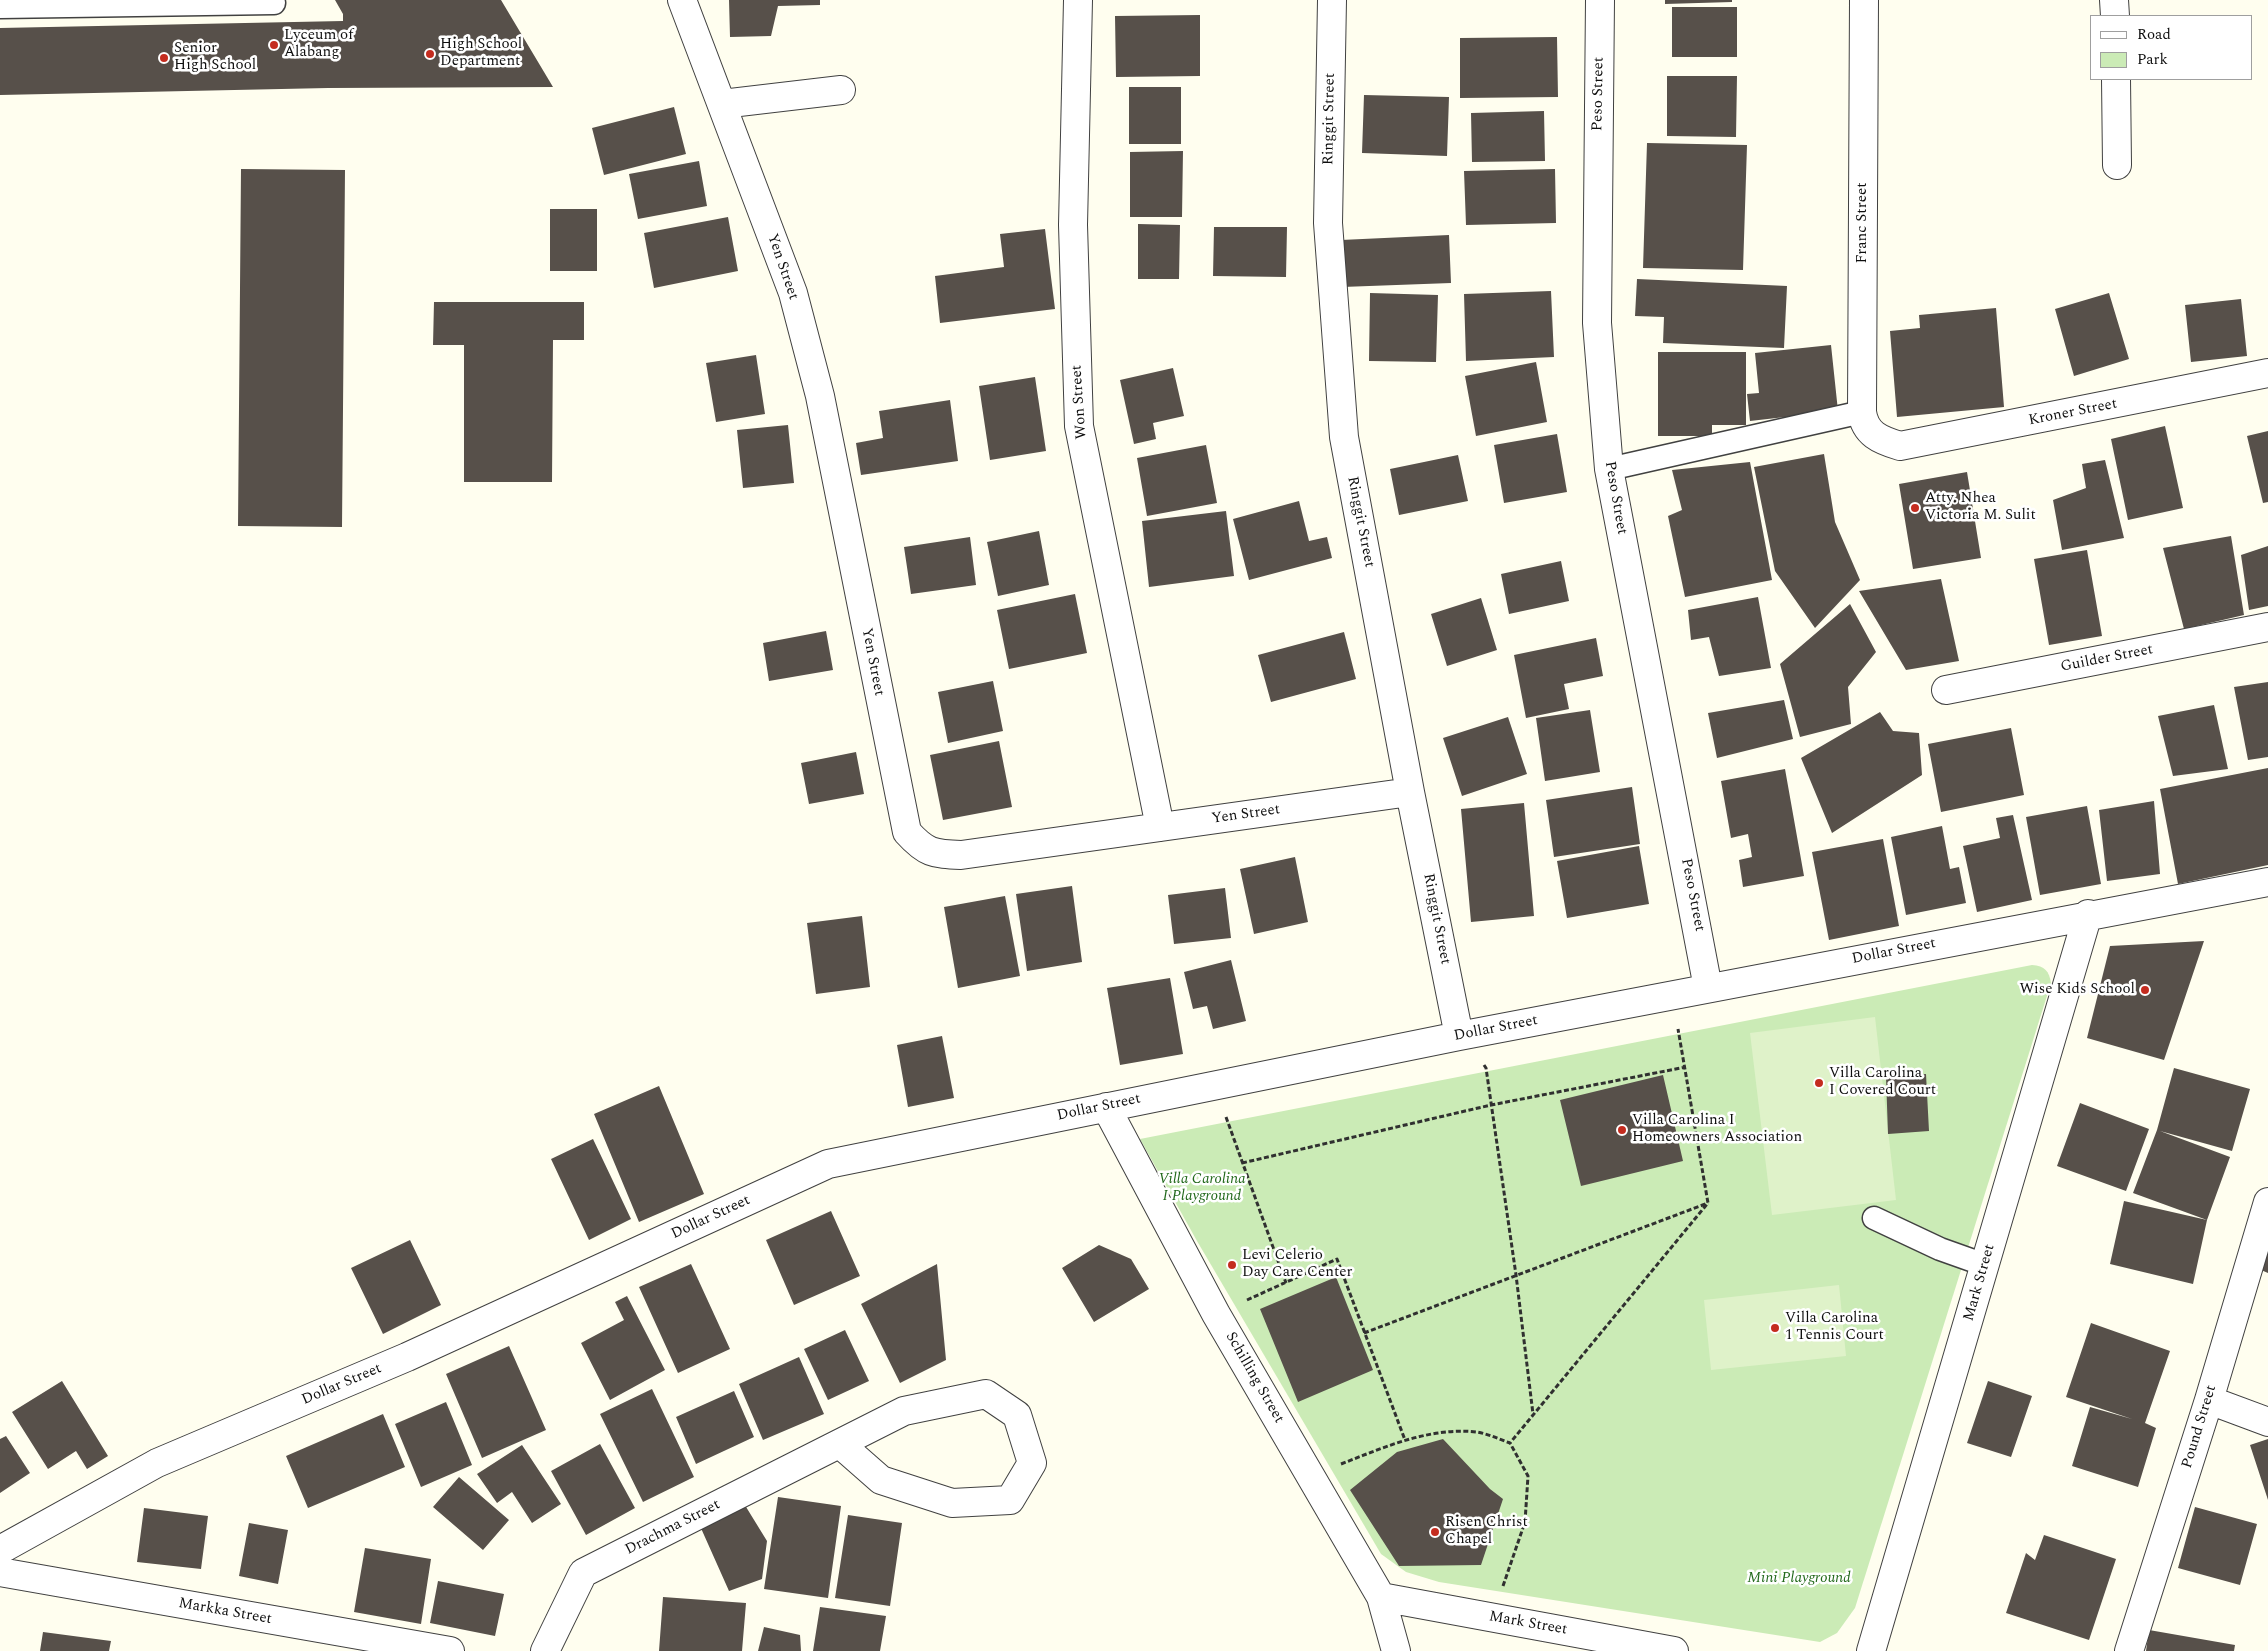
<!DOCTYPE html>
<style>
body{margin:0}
#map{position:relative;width:2268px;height:1651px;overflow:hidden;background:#fffeef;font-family:Spectral,serif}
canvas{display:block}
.legend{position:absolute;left:2090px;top:15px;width:162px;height:65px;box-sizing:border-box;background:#fff;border:1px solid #9f9f9f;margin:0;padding:6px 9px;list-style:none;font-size:15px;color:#0e0e0e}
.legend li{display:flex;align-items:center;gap:10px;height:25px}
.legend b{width:25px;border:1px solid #9f9f9f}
</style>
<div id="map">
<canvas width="2268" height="1651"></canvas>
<ul class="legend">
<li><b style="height:6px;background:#fff"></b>Road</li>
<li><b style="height:14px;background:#cbebb6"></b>Park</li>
</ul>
</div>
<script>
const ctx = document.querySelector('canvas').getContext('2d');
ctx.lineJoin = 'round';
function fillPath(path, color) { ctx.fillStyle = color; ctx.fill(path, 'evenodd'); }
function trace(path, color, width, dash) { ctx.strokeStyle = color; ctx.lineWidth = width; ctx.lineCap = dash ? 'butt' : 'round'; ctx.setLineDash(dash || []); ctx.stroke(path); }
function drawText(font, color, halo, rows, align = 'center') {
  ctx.font = font + ' Spectral,serif'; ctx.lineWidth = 5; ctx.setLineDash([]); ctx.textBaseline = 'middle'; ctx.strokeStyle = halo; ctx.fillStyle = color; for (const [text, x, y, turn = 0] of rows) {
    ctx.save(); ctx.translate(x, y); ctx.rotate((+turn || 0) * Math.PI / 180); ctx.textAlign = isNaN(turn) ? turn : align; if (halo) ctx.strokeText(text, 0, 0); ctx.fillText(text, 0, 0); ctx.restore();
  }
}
fillPath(new Path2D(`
 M2032,965C2045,966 2049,971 2051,983L1855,1608L1837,1633L1820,1642L1439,1582L1406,1572L1381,1554L1197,1241L1140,1139Z`), '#cbebb6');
fillPath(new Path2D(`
 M1875,1017L1896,1200L1772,1215L1750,1033Z
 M1839,1285L1846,1356L1711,1370L1704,1300Z`), '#dff2c9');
fillPath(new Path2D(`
 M335,0H501L553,87L328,88L0,95V28L343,21V14Z
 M729,0H820V5L778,6L771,36L730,37Z
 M1665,0H1732V2L1665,4Z
 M1672,7H1737V57H1672Z
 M1200,15V76L1116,77L1115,16Z
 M1557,37L1558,97L1460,98V38Z
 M1667,76H1737L1736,137L1667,136Z
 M1129,87H1181V144H1129Z
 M1364,95L1449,97L1447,156L1362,153Z
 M674,107L686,154L604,175L592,128Z
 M1544,111L1545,161L1472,162L1471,113Z
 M1647,143L1747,145L1743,270L1643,268Z
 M1183,151L1182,217H1130V152Z
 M699,161L707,206L638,219L629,174Z
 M241,169L345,170L342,527L238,526Z
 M1555,169L1556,223L1466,225L1464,171Z
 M550,209H597V271H550Z
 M728,217L738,271L654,288L644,233Z
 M1138,224L1180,225L1179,279H1138Z
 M1214,227H1287L1286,277L1213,276Z
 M1045,229L1055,309L940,323L935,276L1004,267L1000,234Z
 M1449,235L1451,283L1342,287L1341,240Z
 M1637,279L1787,286L1784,348L1663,343L1664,317L1635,316Z
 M1551,291L1554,357L1466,361L1464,294Z
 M1370,293L1438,295L1436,362L1369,361Z
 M2109,293L2129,359L2074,376L2055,309Z
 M2241,299L2247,356L2191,362L2185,305Z
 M434,302H584V340H553L552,482H464V345H433Z
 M1996,308L2004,407L1897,417L1890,331L1920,328L1919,315Z
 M1831,345L1838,411L1750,421L1747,394L1759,393L1755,353Z
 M1658,352H1746V425H1712V436H1658Z
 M756,355L765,414L716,422L706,363Z
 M1536,362L1547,422L1476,436L1465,376Z
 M1173,368L1184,416L1153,423L1156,439L1134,444L1120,380Z
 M1035,377L1046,451L990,460L979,386Z
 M950,400L958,461L861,475L856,443L883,438L879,411Z
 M788,425L794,483L743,488L737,430Z
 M2165,426L2183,508L2128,520L2111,439Z
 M2268,431V502L2263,503L2247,436Z
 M1557,434L1567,492L1504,503L1494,445Z
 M1206,445L1217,503L1147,516L1137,458Z
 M1824,454L1835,522L1860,580L1815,628L1775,571L1754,467Z
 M1458,455L1468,501L1399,515L1390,469Z
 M2105,460L2124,538L2062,550L2053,500L2086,488L2082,464Z
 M1750,462L1772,580L1685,597L1668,516L1682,510L1672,470Z
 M1967,472L1981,558L1913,569L1899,484Z
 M1299,501L1309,541L1327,537L1332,558L1249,580L1233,519Z
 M1226,511L1234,576L1149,587L1142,521Z
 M1039,531L1049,585L998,596L987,542Z
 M2231,536L2244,615L2184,629L2163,548Z
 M970,537L976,585L911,594L904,547Z
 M2268,546V606L2249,610L2241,555Z
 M2087,550L2102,636L2049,645L2034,559Z
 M1561,561L1569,601L1509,614L1501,574Z
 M1941,579L1959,661L1906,670L1859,591Z
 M1075,594L1087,653L1009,669L997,610Z
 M1758,597L1771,668L1719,676L1709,637L1691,640L1688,610Z
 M1481,598L1497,650L1447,666L1431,614Z
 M1850,604L1876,652L1848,687L1851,724L1800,737L1780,664Z
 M826,631L833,670L769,681L763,643Z
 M1344,632L1356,679L1271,702L1258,655Z
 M1596,638L1603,676L1564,684L1569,709L1526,718L1514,655Z
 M993,681L1003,731L948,743L938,692Z
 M2268,682V757L2248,760L2234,687Z
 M1784,700L1793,739L1717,758L1708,713Z
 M2214,705L2228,769L2173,776L2158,716Z
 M1590,710L1600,772L1545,781L1536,718Z
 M1880,712L1893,731L1919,733L1922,775L1832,833L1801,758Z
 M1508,717L1527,774L1462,796L1443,738Z
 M2011,728L2024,795L1941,812L1928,744Z
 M999,741L1012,807L943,820L930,755Z
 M856,752L864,794L809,804L801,763Z
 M2268,768V865L2178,884L2160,789Z
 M1785,769L1804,876L1743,887L1739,860L1752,857L1748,834L1731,838L1721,781Z
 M1632,787L1640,844L1554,857L1546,800Z
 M2154,801L2160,874L2107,881L2099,810Z
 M1524,803L1534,916L1471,922L1461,809Z
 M2087,806L2101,884L2040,895L2026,817Z
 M2013,815L2032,900L1977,912L1963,846L2000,838L1996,818Z
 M1942,826L1950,869L1959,867L1966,903L1906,915L1891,837Z
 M1883,839L1899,926L1829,940L1812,852Z
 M1639,846L1649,904L1567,918L1557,861Z
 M1295,857L1308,922L1254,934L1240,869Z
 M1072,886L1082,962L1027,971L1016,894Z
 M1225,888L1231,938L1174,944L1168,895Z
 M1005,896L1020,976L958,988L944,907Z
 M862,916L870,987L816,994L807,923Z
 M2204,941L2164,1060L2087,1038L2110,946Z
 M1231,960L1246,1021L1213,1029L1207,1006L1193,1009L1184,972Z
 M1170,978L1183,1054L1120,1065L1107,988Z
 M942,1036L954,1098L908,1107L897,1045Z
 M2174,1068L2250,1089L2232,1151L2160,1131L2230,1157L2207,1220L2193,1284L2110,1264L2124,1201L2207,1220L2133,1193L2157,1130Z
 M1926,1074L1929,1131L1888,1134L1886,1077Z
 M1663,1075L1683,1161L1581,1186L1560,1100Z
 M659,1086L704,1194L639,1222L594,1114Z
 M2080,1103L2149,1129L2126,1191L2057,1166Z
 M593,1139L631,1219L589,1240L551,1159Z
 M831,1211L860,1276L794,1305L766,1240Z
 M410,1240L441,1305L383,1334L351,1268Z
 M1099,1245L1131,1259L1149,1289L1094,1322L1062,1268Z
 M2268,1253V1273L2261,1270Z
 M691,1264L730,1349L678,1373L639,1287Z
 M937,1264L946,1360L900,1383L861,1304Z
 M1336,1277L1373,1370L1298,1402L1260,1309Z
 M627,1296L665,1370L610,1400L581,1343L624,1320L615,1302Z
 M2091,1323L2170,1351L2145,1423L2156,1428L2138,1487L2072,1466L2090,1407L2132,1419L2066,1397Z
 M845,1330L869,1381L828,1400L804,1349Z
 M509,1346L546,1430L482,1458L446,1374Z
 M799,1357L824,1414L763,1440L739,1384Z
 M62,1381L108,1456L87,1469L76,1451L48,1469L12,1412Z
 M1988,1381L2032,1396L2011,1457L1967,1443Z
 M652,1389L694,1477L643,1502L600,1414Z
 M734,1391L754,1437L696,1464L676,1417Z
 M446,1402L472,1465L421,1487L395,1424Z
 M383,1414L405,1467L308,1508L286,1456Z
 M6,1436L30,1473L0,1493V1439Z
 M1443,1439L1490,1489L1503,1499L1481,1565L1399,1566L1350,1490L1397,1452Z
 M2268,1439V1500L2250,1445Z
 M600,1444L635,1508L586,1535L551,1471Z
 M522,1445L561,1504L532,1523L512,1492L497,1503L477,1474Z
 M459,1477L509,1520L483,1550L433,1507Z
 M778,1497L841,1506L828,1598L764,1589Z
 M743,1502L767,1541L762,1579L729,1591L700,1526Z
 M2195,1507L2257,1524L2240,1585L2178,1568Z
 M144,1508L208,1516L201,1569L137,1562Z
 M848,1515L902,1523L890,1606L835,1598Z
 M249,1523L288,1530L278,1584L239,1576Z
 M2044,1535L2116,1559L2089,1640L2006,1613L2026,1553L2035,1560Z
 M365,1548L431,1559L421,1624L354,1612Z
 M438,1581L504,1594L495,1636L430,1623Z
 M663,1597L746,1603L742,1651H659Z
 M820,1607L886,1616L880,1651H813Z
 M764,1627L800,1635L801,1651H758Z
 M2149,1630L2235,1645L2234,1651H2146Z
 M43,1632L111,1641L109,1651H40Z`), '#57504a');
const lane = new Path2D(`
 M0,7L274,3L273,0
 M1609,469L1862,412
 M1874,1218L1940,1249L1985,1265`);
const street = new Path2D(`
 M682,0L793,293L820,396L907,832C926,853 933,854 961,855L1410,792
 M1078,0L1073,225L1079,426L1160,827
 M1332,0L1328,223L1344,437L1410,792L1459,1036
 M1600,0L1597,323L1609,469L1708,988
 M1864,0L1862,412C1865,434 1880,440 1900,446L2268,373
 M2114,0L2115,16
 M2116,79L2117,165
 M722,104L841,90
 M1946,690L2268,627
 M1106,1107L1216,1314L1381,1597L1396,1651
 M2209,1400L2268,1422
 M0,1550L157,1463L407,1357L828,1164L1459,1036L2268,882
 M0,1572L450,1651
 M1381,1597L1674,1651
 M545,1651L583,1573L904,1411L986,1394L1017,1415L1032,1463L1010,1500L952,1503L881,1480L840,1444
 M1871,1651L2088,914
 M2129,1651L2209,1400L2268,1202`);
trace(lane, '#414141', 25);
trace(street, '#414141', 30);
trace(new Path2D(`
 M1484,1065L1486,1068L1516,1275L1533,1414
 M1226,1117L1286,1283
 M1242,1163L1491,1105L1686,1067
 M1247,1300L1337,1259L1405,1440
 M1364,1333L1708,1203
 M1341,1464C1385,1447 1429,1427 1477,1432C1488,1434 1499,1439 1510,1443L1708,1203L1678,1029
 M1503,1586L1525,1522L1528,1476L1510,1443`), '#303030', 3, [5, 2.5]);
trace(lane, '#fff', 22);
trace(street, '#fff', 28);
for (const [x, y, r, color] of [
 [274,45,5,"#c42c1f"],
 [430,54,5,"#c42c1f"],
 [164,58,5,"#c42c1f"],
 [1915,508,5,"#c42c1f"],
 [2145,990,5,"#c42c1f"],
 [1819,1083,5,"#c42c1f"],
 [1622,1130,5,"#c42c1f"],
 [1232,1265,5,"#c42c1f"],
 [1775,1328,5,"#c42c1f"],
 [1435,1532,5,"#c42c1f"]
]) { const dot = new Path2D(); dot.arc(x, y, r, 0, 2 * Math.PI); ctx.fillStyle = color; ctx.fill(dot); trace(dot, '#fff', 2); }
drawText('15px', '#0e0e0e', '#fff', [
 ["Lyceum of",284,36],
 ["Alabang",284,53],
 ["High School",440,45],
 ["Department",440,62],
 ["Senior",174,49],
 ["High School",174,66],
 ["Atty. Nhea",1925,499],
 ["Victoria M. Sulit",1925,516],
 ["Wise Kids School",2135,990,"right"],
 ["Villa Carolina",1829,1074],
 ["I Covered Court",1829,1091],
 ["Villa Carolina I",1632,1121],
 ["Homeowners Association",1632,1138],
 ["Levi Celerio",1242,1256],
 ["Day Care Center",1242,1273],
 ["Villa Carolina",1785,1319],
 ["1 Tennis Court",1785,1336],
 ["Risen Christ",1445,1523],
 ["Chapel",1445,1540]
], 'left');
drawText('15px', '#0e0e0e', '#fff', [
 ["Peso Street",1599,94,-89],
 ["Ringgit Street",1330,119,-89],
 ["Franc Street",1863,223,-90],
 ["Yen Street",782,267,71],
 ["Won Street",1080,402,-94],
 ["Kroner Street",2073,413,-11],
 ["Peso Street",1615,498,80],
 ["Ringgit Street",1360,522,79],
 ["Guilder Street",2107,659,-11],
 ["Yen Street",872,662,79],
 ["Yen Street",1246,815,-8],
 ["Peso Street",1692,895,79],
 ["Ringgit Street",1436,919,79],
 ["Dollar Street",1894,952,-11],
 ["Dollar Street",1496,1029,-11],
 ["Dollar Street",1099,1108,-12],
 ["Dollar Street",711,1218,-25],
 ["Mark Street",1980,1283,-74],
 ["Schilling Street",1254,1378,60],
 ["Dollar Street",342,1385,-23],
 ["Pound Street",2200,1427,-73],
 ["Drachma Street",673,1528,-27],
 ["Markka Street",225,1612,10],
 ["Mark Street",1528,1624,10]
]);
drawText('italic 15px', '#22691b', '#fff', [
 ["Villa Carolina",1202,1180],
 ["I Playground",1202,1197],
 ["Mini Playground",1799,1579]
]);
</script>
